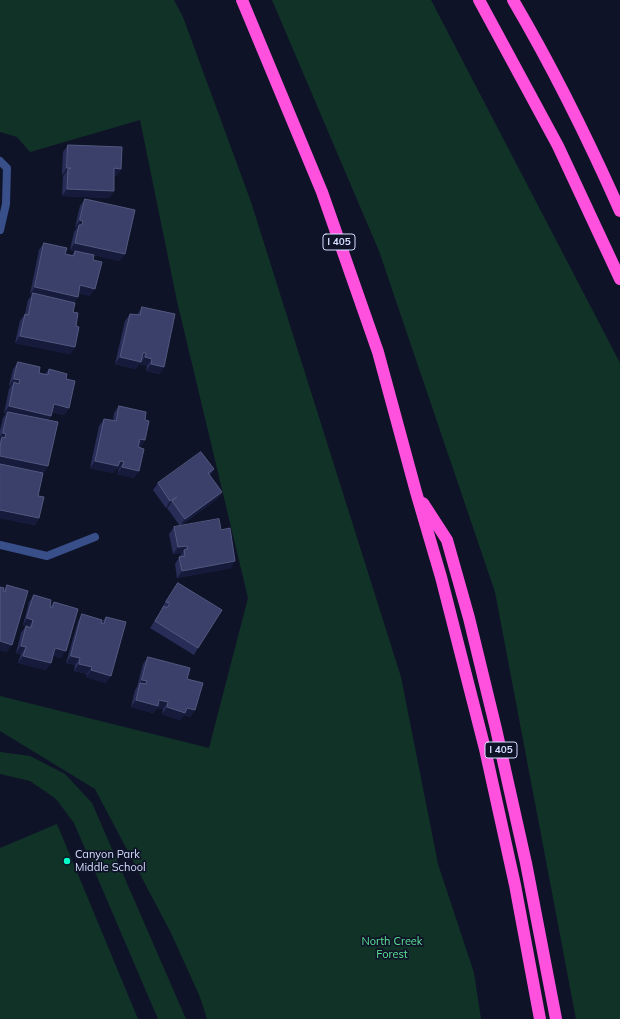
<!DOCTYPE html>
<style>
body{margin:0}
canvas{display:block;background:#0f1328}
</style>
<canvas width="620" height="1019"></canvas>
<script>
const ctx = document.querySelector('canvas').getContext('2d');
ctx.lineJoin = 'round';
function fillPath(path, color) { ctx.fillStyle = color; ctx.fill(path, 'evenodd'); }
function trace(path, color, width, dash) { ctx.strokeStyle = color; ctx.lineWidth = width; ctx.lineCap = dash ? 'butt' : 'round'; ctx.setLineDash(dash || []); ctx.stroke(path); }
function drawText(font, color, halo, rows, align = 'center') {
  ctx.font = font + ' Mulish,sans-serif'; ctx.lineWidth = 3.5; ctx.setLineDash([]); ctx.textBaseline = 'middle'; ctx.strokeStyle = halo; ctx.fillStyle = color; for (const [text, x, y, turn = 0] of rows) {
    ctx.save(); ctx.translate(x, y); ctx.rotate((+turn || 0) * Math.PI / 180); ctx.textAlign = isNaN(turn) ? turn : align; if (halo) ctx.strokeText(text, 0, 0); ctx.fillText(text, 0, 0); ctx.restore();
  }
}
fillPath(new Path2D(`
 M0,0H174L183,17L251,202L401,677L438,864L474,973L481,1019H207L200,997L171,933L95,789L0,731V696L209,748L248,598L177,301L140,120L30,152L17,137L0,132Z
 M272,0H431L620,363V1019H576L495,592L379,251Z
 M0,752L30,756L65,774L92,803L186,1019H158L74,823L56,799L30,781L0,774Z
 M57,824L138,1019H0V848Z`), '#113226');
trace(new Path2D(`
 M0,161L7,168L6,204L0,230
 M0,545L47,556L95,537`), '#384f89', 8);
trace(new Path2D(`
 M242,0L322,192L378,352L416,492L441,577L485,749L515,885L540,1019
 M479,0L558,146L620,279
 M513,0C553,68 588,139 620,211
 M423,503L447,540L469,618L496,729L526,863L556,1019`), '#ff50de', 12);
fillPath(new Path2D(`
 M68,145L121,169L116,176H114V191L109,198L62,196L63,176L64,175H62L63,152Z
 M85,199L120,261L94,255L93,260L90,296L78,293V297L74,302L73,312L76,326L75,347L70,354L15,343L20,321L25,314L28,300L32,295L30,294L39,250L44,243L65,254L72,255L75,251L70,250L74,232L77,228L75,227L80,206Z
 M142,307L164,367L159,374L146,371L147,366L140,364L141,360L136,369L115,364L125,321L130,314L137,315Z
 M18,362L39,373L45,374L49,369L66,379L69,408L64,415L52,412L51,416L48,420V466L43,473L3,465L38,496L39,518L35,525L0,518V430L3,418L6,414L4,413L9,389L11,386H9L13,369Z
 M119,406L145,420V440L140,447L138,446L134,478L117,474L119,469L117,468L113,473L90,468L99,426L104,419L113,420L114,413Z
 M214,469L210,475L222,492L217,499L180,526L221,530L231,568L177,578L175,564L182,553L173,554L169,534L174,527L180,526L167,508L169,506L166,508L153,490L158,483Z
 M178,583L198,648L194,655L150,628L162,609H161L173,590Z
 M7,585V652L0,650V587L3,591Z
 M34,595L50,607L54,602L61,658L53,655L46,670L18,663L21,654L16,653L21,633L26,626L23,625L29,602Z
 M82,614L102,622L106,617V683L86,677L87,674L74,671L75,665L66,663L78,621Z
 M148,657L187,679L195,710L190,717L184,715L180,720L162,714L163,709L157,708L153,713L131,707L135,690L137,687L143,664Z`), '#272d57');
fillPath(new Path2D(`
 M67,168H71L68,169L64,175H62Z
 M114,168L121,169L116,176L110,175Z
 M67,189L114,191L109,198L62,196Z
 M80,220L83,221L79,227V225L77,228L75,227Z
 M75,243L125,254L120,261L70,250Z
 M80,285L95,289L90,296L75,292Z
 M35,287L78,297L73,304L33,293L32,295L30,294Z
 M20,336L75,347L70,354L15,343Z
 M143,353H146L141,360Z
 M120,357L141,362L136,369L115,364Z
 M145,357L152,359L147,366L140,364Z
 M151,364L164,367L159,374L146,371Z
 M14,379L20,380L15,387L14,382L11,386H9Z
 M54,404L69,408L64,415L49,411Z
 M9,406L51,416L46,423L8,412L6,414L4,413Z
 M3,433L6,434L1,440L2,437L0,440V437Z
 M140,439L145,440L140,447L135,446Z
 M0,456L48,466L43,473L0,464Z
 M95,461H120L124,462L119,469L117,468L113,473L90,468Z
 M122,467L139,471L134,478L117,474Z
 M222,492L217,499L180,526L185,519Z
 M177,497L172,501L169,506L166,508L170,501Z
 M0,510L39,518L35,525L0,518Z
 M187,546L182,553L173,554L178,547Z
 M235,561L231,568L177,578L182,571Z
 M27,618L33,620L29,627L23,625Z
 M0,641L12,645L7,652L0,650Z
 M21,646L26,647L21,654L16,653Z
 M55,648L66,651L61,658L50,655Z
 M23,656L51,663L46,670L18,663Z
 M71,656L80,658L75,665L66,663Z
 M79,664L92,667L87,674L74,671Z
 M91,670L111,676L106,683L86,677Z
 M142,680L147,681L142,688L140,683L137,687Z
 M136,700H159L168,702L163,709L157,708L153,713L131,707Z
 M167,707L187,708L195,710L190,717L184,715L180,720L162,714Z`), '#161b3c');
const building = new Path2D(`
 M68,145L122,147L121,169L114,168V191L67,189L68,169L71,168H67Z
 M85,199L135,210L125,254L75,243L79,225H82L83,221L80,220Z
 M44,243L67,248L65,254L74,256L75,251L94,255L93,260L102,262L95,289L80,285L78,297L35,287Z
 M33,293L75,303L73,312L78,313L76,326L79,327L75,347L20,336L25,314L28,315Z
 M142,307L175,314L164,367L151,364L152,359L145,357L146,353H143L141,362L120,357L130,314L140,315Z
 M18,362L40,367L39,373L48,375L49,369L67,374L66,379L75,381L69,408L54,404L51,416L9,406L14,382L19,384L20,380L14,379Z
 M119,406L146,412L145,420L149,421L145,440L140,439L138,447L144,449L139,471L122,467L124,462L120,461L118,466L95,461L104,419L116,421Z
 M8,412L58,422L48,466L0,456V447L2,437L5,438L6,434L3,433Z
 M201,452L214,469L208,473L222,492L185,519L172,501L177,497L170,501L158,483Z
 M0,464L43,473L38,496L44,497L39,518L0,510Z
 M219,519L221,530L230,528L235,561L182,571L179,557L185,556L184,550L188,549L187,546L178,547L174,527Z
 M178,583L222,610L198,648L155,621L164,606L167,608L170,603L166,602Z
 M7,585L28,591L12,645L0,641V587L4,588L3,591L5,592Z
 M34,595L51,600L50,607L52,608L54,602L78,609L66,651L55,648L51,663L23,656L26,647L21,646L26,626L31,628L33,620L27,618Z
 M82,614L102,620L101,623L104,624L106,617L126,622L111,676L91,670L92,667L79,664L80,658L71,656Z
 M148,657L190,668L187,679L203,683L195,710L187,708L185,713L167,707L168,702L159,700L158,706L136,700L140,683L146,684L147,681L142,680Z`);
fillPath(building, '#3a4069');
trace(building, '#525980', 1);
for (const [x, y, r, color] of [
 [67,861,4,"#01ffc5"]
]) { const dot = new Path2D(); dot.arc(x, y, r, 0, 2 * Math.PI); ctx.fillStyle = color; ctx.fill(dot); trace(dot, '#0f1328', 1.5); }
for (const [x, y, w] of [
 [339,242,32],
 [501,750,32]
]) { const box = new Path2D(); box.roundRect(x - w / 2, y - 8, w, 16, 3); ctx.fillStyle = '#0f1328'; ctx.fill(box); trace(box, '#d5deff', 1); }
drawText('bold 10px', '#d5deff', null, [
 ["I 405",339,242],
 ["I 405",501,750]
]);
drawText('11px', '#d5deff', '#0f1328', [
 ["Canyon Park",75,855],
 ["Middle School",75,868]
], 'left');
drawText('11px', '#5ce595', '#0f1328', [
 ["North Creek",392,942],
 ["Forest",392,955]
]);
</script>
